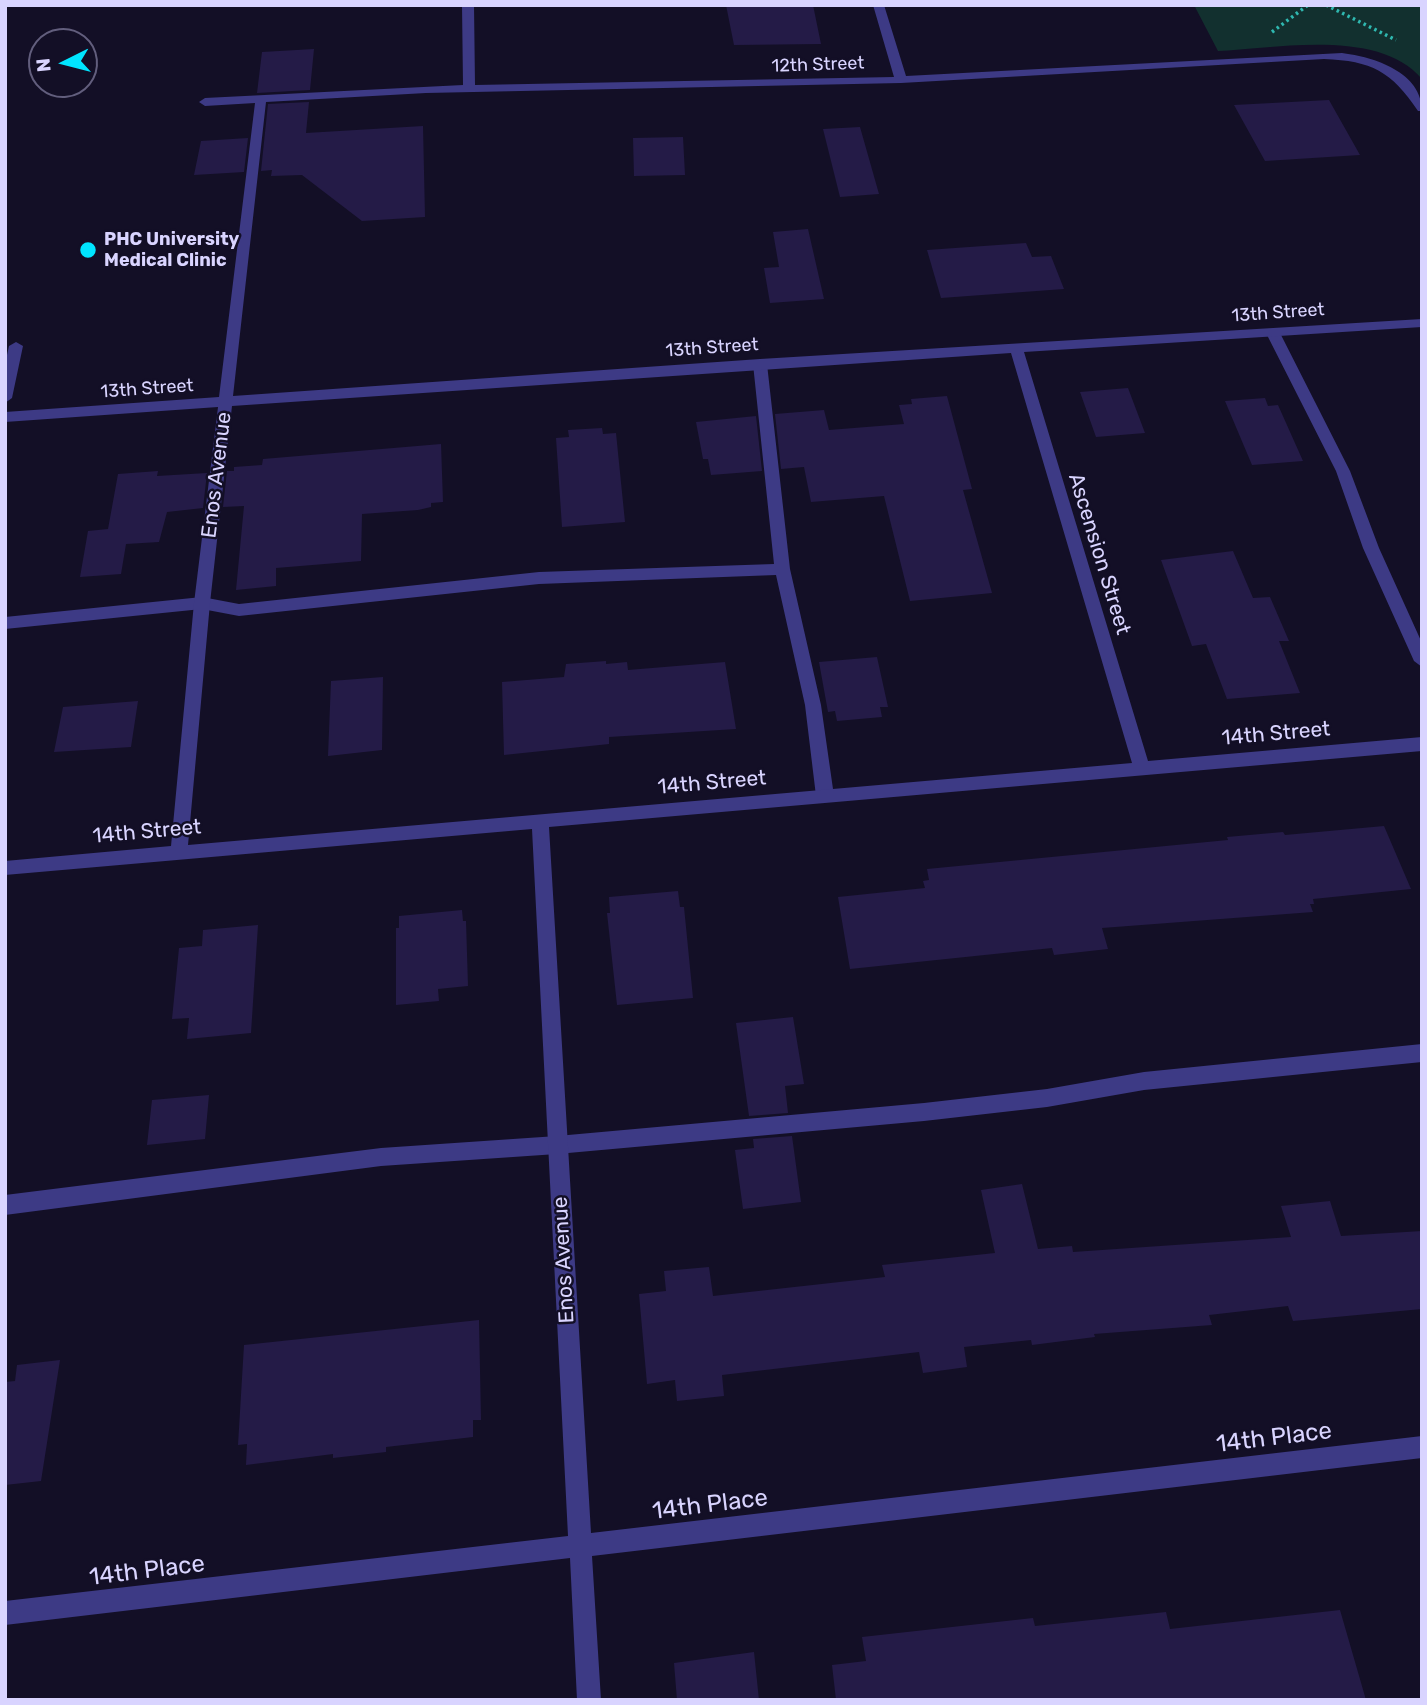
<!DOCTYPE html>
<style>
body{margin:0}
#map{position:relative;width:1427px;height:1705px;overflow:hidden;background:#130f26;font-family:Rubik,sans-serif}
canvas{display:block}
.frame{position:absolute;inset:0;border:7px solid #d9d4ff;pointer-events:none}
.north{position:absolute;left:28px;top:28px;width:70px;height:70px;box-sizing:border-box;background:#130f26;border:2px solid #625e7d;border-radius:50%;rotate:264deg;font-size:19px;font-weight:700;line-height:28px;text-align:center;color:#d9d4ff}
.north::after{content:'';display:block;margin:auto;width:24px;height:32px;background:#00e5ff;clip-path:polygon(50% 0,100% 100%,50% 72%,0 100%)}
</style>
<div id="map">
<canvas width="1427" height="1705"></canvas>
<div class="frame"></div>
<div class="north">N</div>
</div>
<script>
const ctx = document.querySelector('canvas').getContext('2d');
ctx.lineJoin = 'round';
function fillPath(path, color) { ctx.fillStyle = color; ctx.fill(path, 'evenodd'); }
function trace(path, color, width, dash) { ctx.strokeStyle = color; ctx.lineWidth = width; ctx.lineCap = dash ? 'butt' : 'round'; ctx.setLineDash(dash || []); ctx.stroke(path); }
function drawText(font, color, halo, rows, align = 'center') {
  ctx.font = font + ' Rubik,sans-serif'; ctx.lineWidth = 5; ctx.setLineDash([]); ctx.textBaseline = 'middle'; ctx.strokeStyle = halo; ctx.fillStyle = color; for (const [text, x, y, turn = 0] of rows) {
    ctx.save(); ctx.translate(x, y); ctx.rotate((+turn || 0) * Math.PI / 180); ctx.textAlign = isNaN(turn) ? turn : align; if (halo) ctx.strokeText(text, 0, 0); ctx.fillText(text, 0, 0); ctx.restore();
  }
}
fillPath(new Path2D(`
 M1194,5H1422V79C1380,28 1276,48 1218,51Z`), '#12302f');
fillPath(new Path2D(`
 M726,5H813L821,44L734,45Z
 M314,49L310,90L257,93L262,52Z
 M1329,100L1360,155L1265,161L1234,105Z
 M309,102L306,133L423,126L425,217L362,221L302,175L271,176L272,170L261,171L268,104Z
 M860,127L879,194L840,197L823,129Z
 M683,137L685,175L634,176L633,138Z
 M248,138L244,172L194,175L201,141Z
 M808,229L824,299L770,303L764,268L779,267L773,232Z
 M1026,243L1032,257L1051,256L1064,289L941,298L927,250Z
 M1128,388L1145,433L1096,437L1080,392Z
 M947,396L972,489L963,490L992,593L910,601L884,496L811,502L804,467L781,469L775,414L824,410L829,430L904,424L899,405L912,404L911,399Z
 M1265,398L1268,406L1278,405L1303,461L1252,465L1225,401Z
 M756,416L762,471L711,475L708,459H703L696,422Z
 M602,428L603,434L616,433L625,522L562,527L556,438L569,437L568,430Z
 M441,444L443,502L431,503V507L418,510L362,514L361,561L276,568V586L236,590L244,506L223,507L227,471H234V467L262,465L263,459Z
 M158,471L157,476L207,473L203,508L167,512L159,542L126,544L121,574L80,577L88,531L108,529L118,474Z
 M1233,551L1253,598L1270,597L1289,641H1279L1300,693L1227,699L1206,644L1192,646L1161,560Z
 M877,657L888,707H880L882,717L837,721L835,711L828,712L819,662Z
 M606,661V664L627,662L628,670L725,662L736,729L609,737V744L504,755L502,682L564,677L566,664Z
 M383,677L382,750L328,756L331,681Z
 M138,701L131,747L54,752L63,707Z
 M1384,826L1411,889L1313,899L1314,904H1310L1313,912L1102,928L1108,949L1054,955L1052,948L850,969L838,897L925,888L923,881L929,880L927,869L1228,840L1227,837L1283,832L1285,835Z
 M678,891L680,907H684L693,998L617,1005L607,913H610L609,897Z
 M462,910L463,921H466L468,986L438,989L439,1001L396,1005V928H399V916Z
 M258,925L251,1033L187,1039L189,1018L172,1019L179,948L202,946L203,930Z
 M793,1017L804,1084L785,1086L788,1113L749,1116L736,1023Z
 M209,1095L205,1139L147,1145L152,1100Z
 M792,1136L801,1202L743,1209L735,1150L754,1148L753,1139Z
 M1022,1184L1038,1249L1072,1246L1073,1252L1291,1237L1281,1206L1330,1201L1341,1236L1422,1231V1309L1293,1321L1288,1306L1209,1315L1212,1325L1094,1334L1095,1337L1032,1345L1031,1340L964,1347L967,1367L923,1373L919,1352L722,1375L724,1396L677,1401L675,1380L647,1384L639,1294L666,1291L664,1271L709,1267L713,1296L885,1277L882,1265L995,1253L981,1190Z
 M479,1320L481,1420H473V1437L386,1447V1452L333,1458V1454L246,1465L247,1444L238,1445L244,1345Z
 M60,1360L41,1481L5,1485V1382L15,1381L17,1365Z
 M1340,1610L1366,1700H836L832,1665L866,1661L862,1637L1033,1618L1035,1626L1166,1612L1170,1629Z
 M754,1652L759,1700H677L674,1663Z`), '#241b47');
trace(new Path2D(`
 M1326,5L1396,40
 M1272,32L1308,5`), '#2fb8b0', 3.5, [2.5, 3.5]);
fillPath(new Path2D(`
 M1273,329L1280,333L1350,471L1379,548L1422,643V667L1414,661L1363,548L1336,471L1266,333Z
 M16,342L23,346L12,398L5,403V364L9,346Z
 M760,359L767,364L790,569L821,705L834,796L831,801H819L816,796L805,705L776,575L539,584L239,616L202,609L5,629V617L202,597L239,604L539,572L774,564L753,364Z
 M1422,1044V1062L1144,1090L1047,1107L924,1121L557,1154L381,1166L5,1215V1195L381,1148L557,1136L924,1103L1047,1089L1144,1072Z`), '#3d3a85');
fillPath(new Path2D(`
 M462,5H474L475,85L894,77L873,5H884L906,76L1342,53C1374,57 1422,72 1422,111H1418C1391,71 1372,61 1324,59L901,83L426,93L266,102L233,396L760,359L1422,319V327L1024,352L1148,761L1422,737V751L549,827L591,1533L1422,1436V1458L592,1556L601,1700H577L570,1558L5,1625V1601L568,1536L532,829L5,875V861L171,846L194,603L218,407L5,422V412L219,397L255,103L205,106L199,102L205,98L463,85ZM1011,353L1132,763L188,845L210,603L232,406Z`), '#3d3a85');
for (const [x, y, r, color] of [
 [88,250,9,"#00e5ff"]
]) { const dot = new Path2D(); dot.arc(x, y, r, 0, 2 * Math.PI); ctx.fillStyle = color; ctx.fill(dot); trace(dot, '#130f26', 2.5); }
drawText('18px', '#d9d4ff', '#130f26', [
 ["12th Street",818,65,-2],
 ["13th Street",1278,313,-4],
 ["13th Street",712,348,-4],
 ["13th Street",147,389,-4]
]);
drawText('bold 18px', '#d9d4ff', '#130f26', [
 ["PHC University",104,240],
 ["Medical Clinic",104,261]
], 'left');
drawText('21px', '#d9d4ff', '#130f26', [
 ["Enos Avenue",217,475,-83],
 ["Ascension Street",1099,554,73],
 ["14th Street",1276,734,-5],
 ["14th Street",712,783,-5],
 ["14th Street",147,832,-5],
 ["Enos Avenue",564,1260,-93]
]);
drawText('24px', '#d9d4ff', '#130f26', [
 ["14th Place",1274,1438,-7],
 ["14th Place",710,1505,-7],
 ["14th Place",147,1571,-7]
]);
</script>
